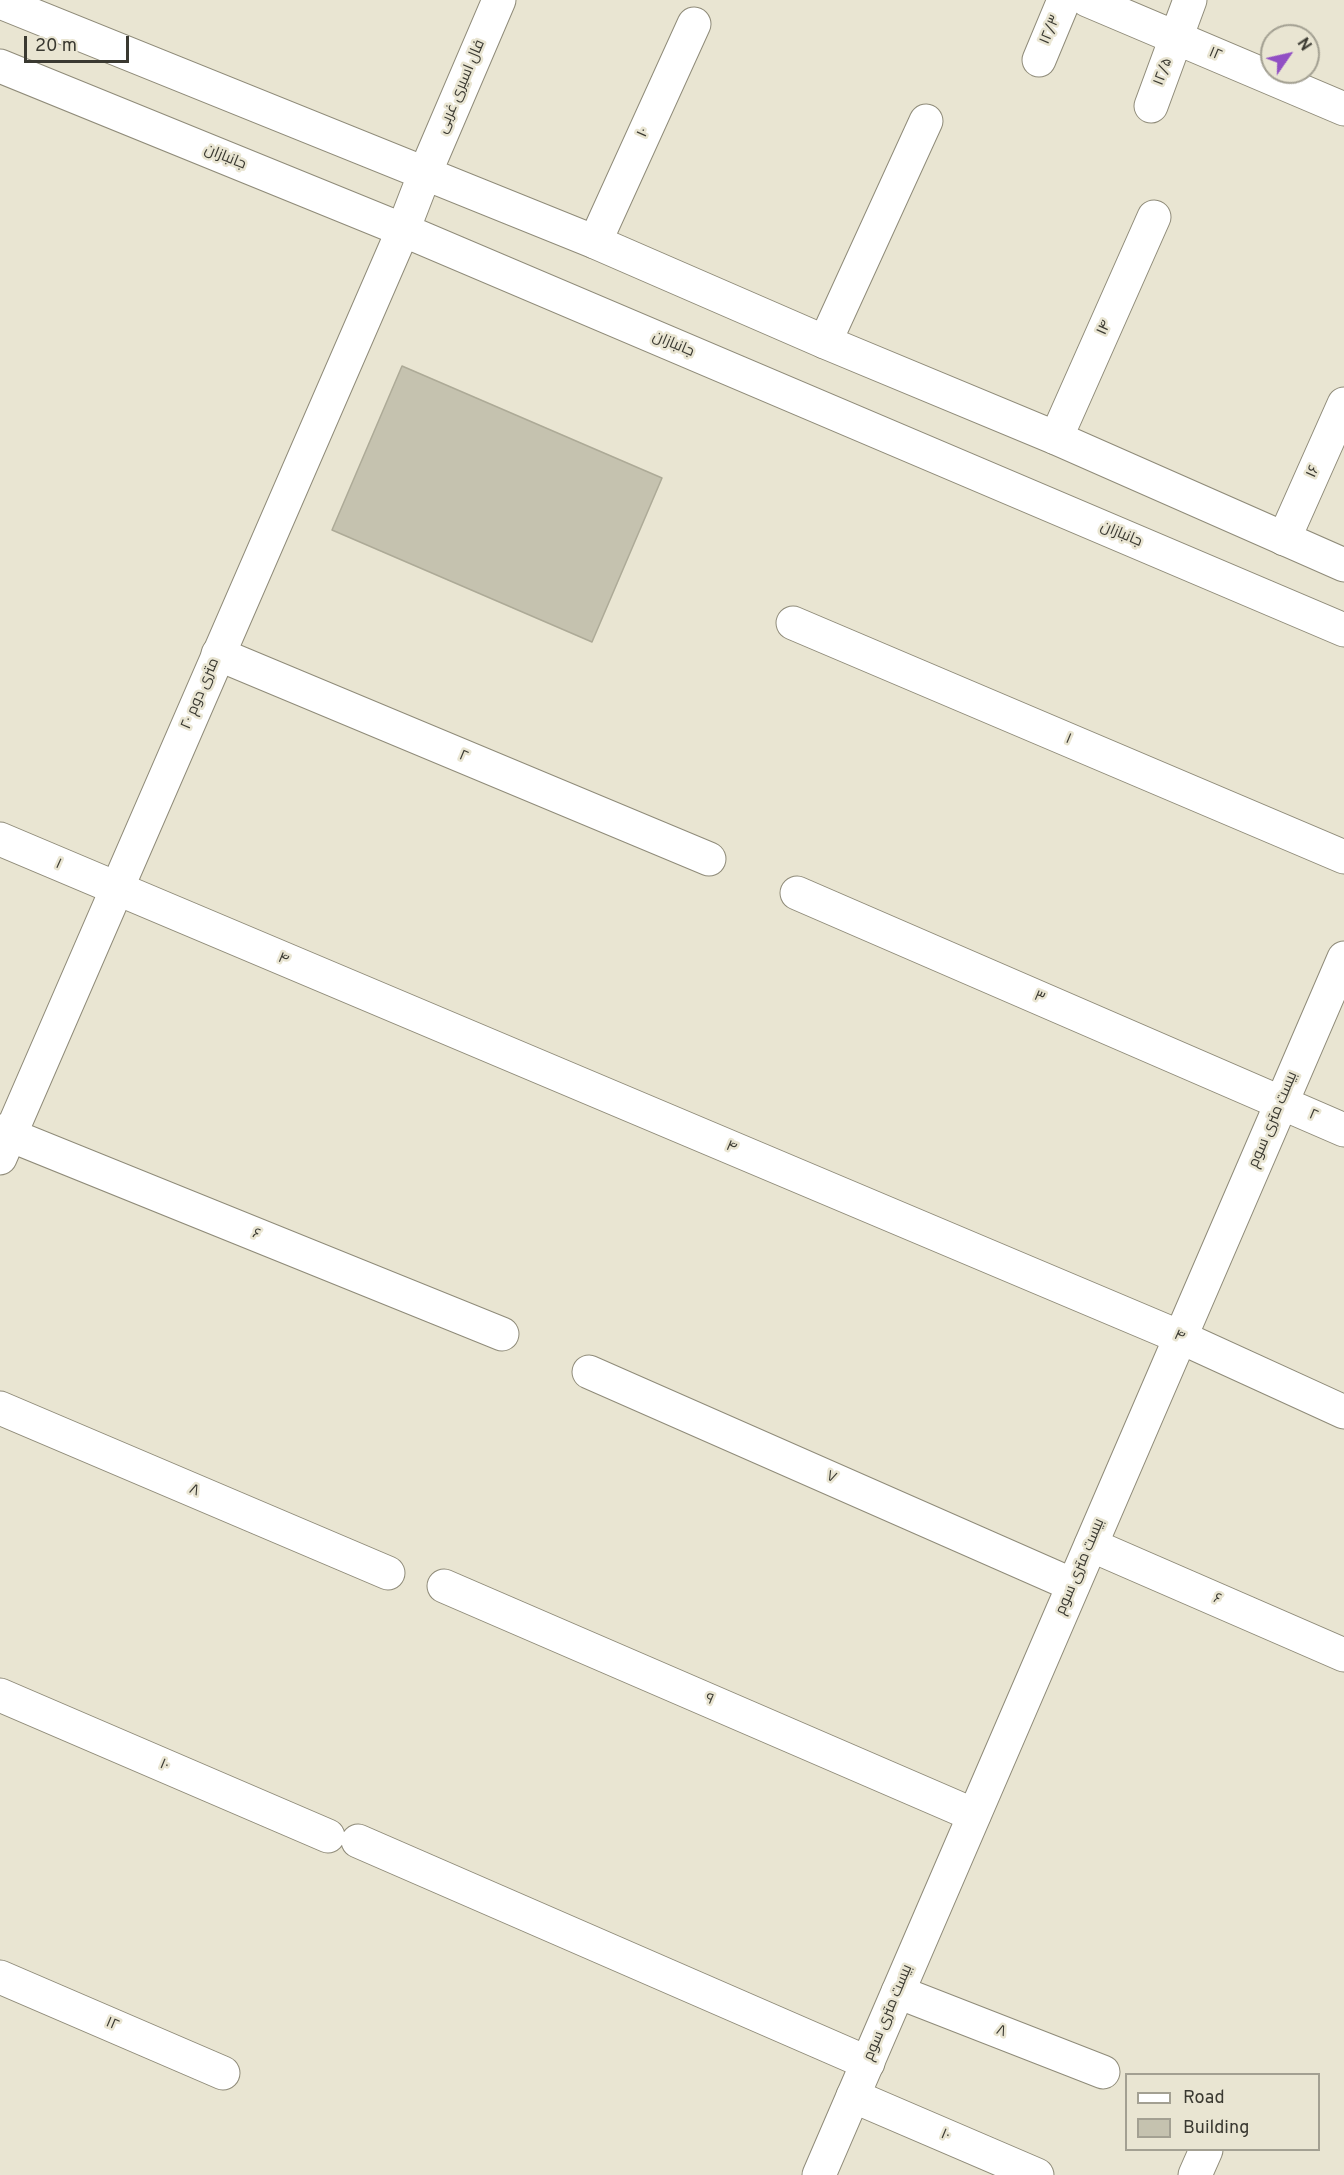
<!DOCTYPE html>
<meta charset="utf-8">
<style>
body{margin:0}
#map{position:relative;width:1344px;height:2175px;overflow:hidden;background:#e9e5d2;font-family:Overpass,sans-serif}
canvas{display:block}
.legend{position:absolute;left:1125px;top:2073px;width:195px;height:78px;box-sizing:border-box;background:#e9e5d2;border:2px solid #a3a092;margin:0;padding:8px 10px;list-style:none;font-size:18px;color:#3a3931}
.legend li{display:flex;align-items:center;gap:12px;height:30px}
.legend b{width:30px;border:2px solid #a3a092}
.north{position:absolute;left:1260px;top:24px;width:60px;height:60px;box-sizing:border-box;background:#e9e5d2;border:2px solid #a3a092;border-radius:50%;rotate:56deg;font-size:16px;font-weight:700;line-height:24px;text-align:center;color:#3a3931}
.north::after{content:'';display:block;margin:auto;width:21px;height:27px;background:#914fc4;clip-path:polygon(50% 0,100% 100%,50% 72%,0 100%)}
.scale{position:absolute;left:24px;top:36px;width:105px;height:27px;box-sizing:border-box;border:3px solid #3a3931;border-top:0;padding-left:8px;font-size:18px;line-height:21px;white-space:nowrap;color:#3a3931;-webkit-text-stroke:4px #e9e5d2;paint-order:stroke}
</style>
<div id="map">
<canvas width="1344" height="2175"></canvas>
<ul class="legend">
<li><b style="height:8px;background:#fff"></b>Road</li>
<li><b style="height:16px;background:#c5c2af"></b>Building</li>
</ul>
<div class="north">N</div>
<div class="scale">20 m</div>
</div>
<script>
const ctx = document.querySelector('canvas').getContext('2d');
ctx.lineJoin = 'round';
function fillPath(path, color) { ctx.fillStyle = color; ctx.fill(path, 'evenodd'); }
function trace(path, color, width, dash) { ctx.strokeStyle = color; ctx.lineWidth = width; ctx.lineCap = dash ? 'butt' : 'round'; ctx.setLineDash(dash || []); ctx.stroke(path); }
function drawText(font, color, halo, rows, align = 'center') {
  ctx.font = font + ' Overpass,Cairo,sans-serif'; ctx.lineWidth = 5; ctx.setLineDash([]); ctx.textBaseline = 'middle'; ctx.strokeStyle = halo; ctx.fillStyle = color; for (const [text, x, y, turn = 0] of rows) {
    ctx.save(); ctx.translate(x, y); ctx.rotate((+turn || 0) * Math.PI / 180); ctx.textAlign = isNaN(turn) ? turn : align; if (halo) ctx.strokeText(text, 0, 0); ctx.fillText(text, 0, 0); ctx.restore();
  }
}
const building = new Path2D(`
 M402,366L662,478L592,642L332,530Z`);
fillPath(building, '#c5c2af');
trace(building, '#adaa97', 1.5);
const street = new Path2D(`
 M1087,0L1344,109
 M1039,60L1064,0
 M1151,106L1190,0
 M595,242L694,24
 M825,342L926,121
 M1056,438L1154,217
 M1284,539L1344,404
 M793,623L1344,857
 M218,654L709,859
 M0,839L1180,1337L1344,1412
 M797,893L1344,1130
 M0,1131L502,1334
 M589,1372L1073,1585
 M0,1408L388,1573
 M1091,1545L1344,1655
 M444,1586L974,1815
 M0,1695L328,1836
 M358,1841L868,2063
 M0,1977L223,2073
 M898,1992L1103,2072
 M853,2096L1037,2175
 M1195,2175L1206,2150`);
const secondary = new Path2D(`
 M0,2L595,242L825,342L1056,438L1344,565
 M0,66L403,230L1344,630
 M0,1158L403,230L425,173L499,0
 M819,2175L1344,958`);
trace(street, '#8f8b79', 35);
trace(secondary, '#8f8b79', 35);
trace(street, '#fff', 33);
trace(secondary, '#fff', 33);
drawText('15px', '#3a3931', '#e9e5d2', [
 ["۱۲/۳",1051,30,-67],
 ["۱۲",1215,55,23],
 ["۱۲/۵",1164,72,-69],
 ["فال اسیری غربی",462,87,-67],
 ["۱۰",644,133,-66],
 ["جانبازان",225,158,22],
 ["۱۴",1105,328,-66],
 ["جانبازان",673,345,23],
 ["۱۶",1314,472,-66],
 ["جانبازان",1121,535,23],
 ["۲۰ متری دوم",201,694,-67],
 ["۱",1068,740,23],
 ["۲",463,757,23],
 ["۱",58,865,24],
 ["۴",283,960,23],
 ["۳",1039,998,23],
 ["۲",1313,1116,23],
 ["بیست متری سوم",1274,1120,-67],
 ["۴",731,1148,23],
 ["۶",256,1235,22],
 ["۴",1179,1337,24],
 ["۷",831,1478,24],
 ["۸",194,1491,23],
 ["بیست متری سوم",1081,1567,-67],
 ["۶",1217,1600,23],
 ["۹",709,1700,23],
 ["۱۰",164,1766,23],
 ["بیست متری سوم",889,2013,-67],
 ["۱۲",112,2025,23],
 ["۸",1001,2032,21],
 ["۱۰",945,2136,23]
]);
</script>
